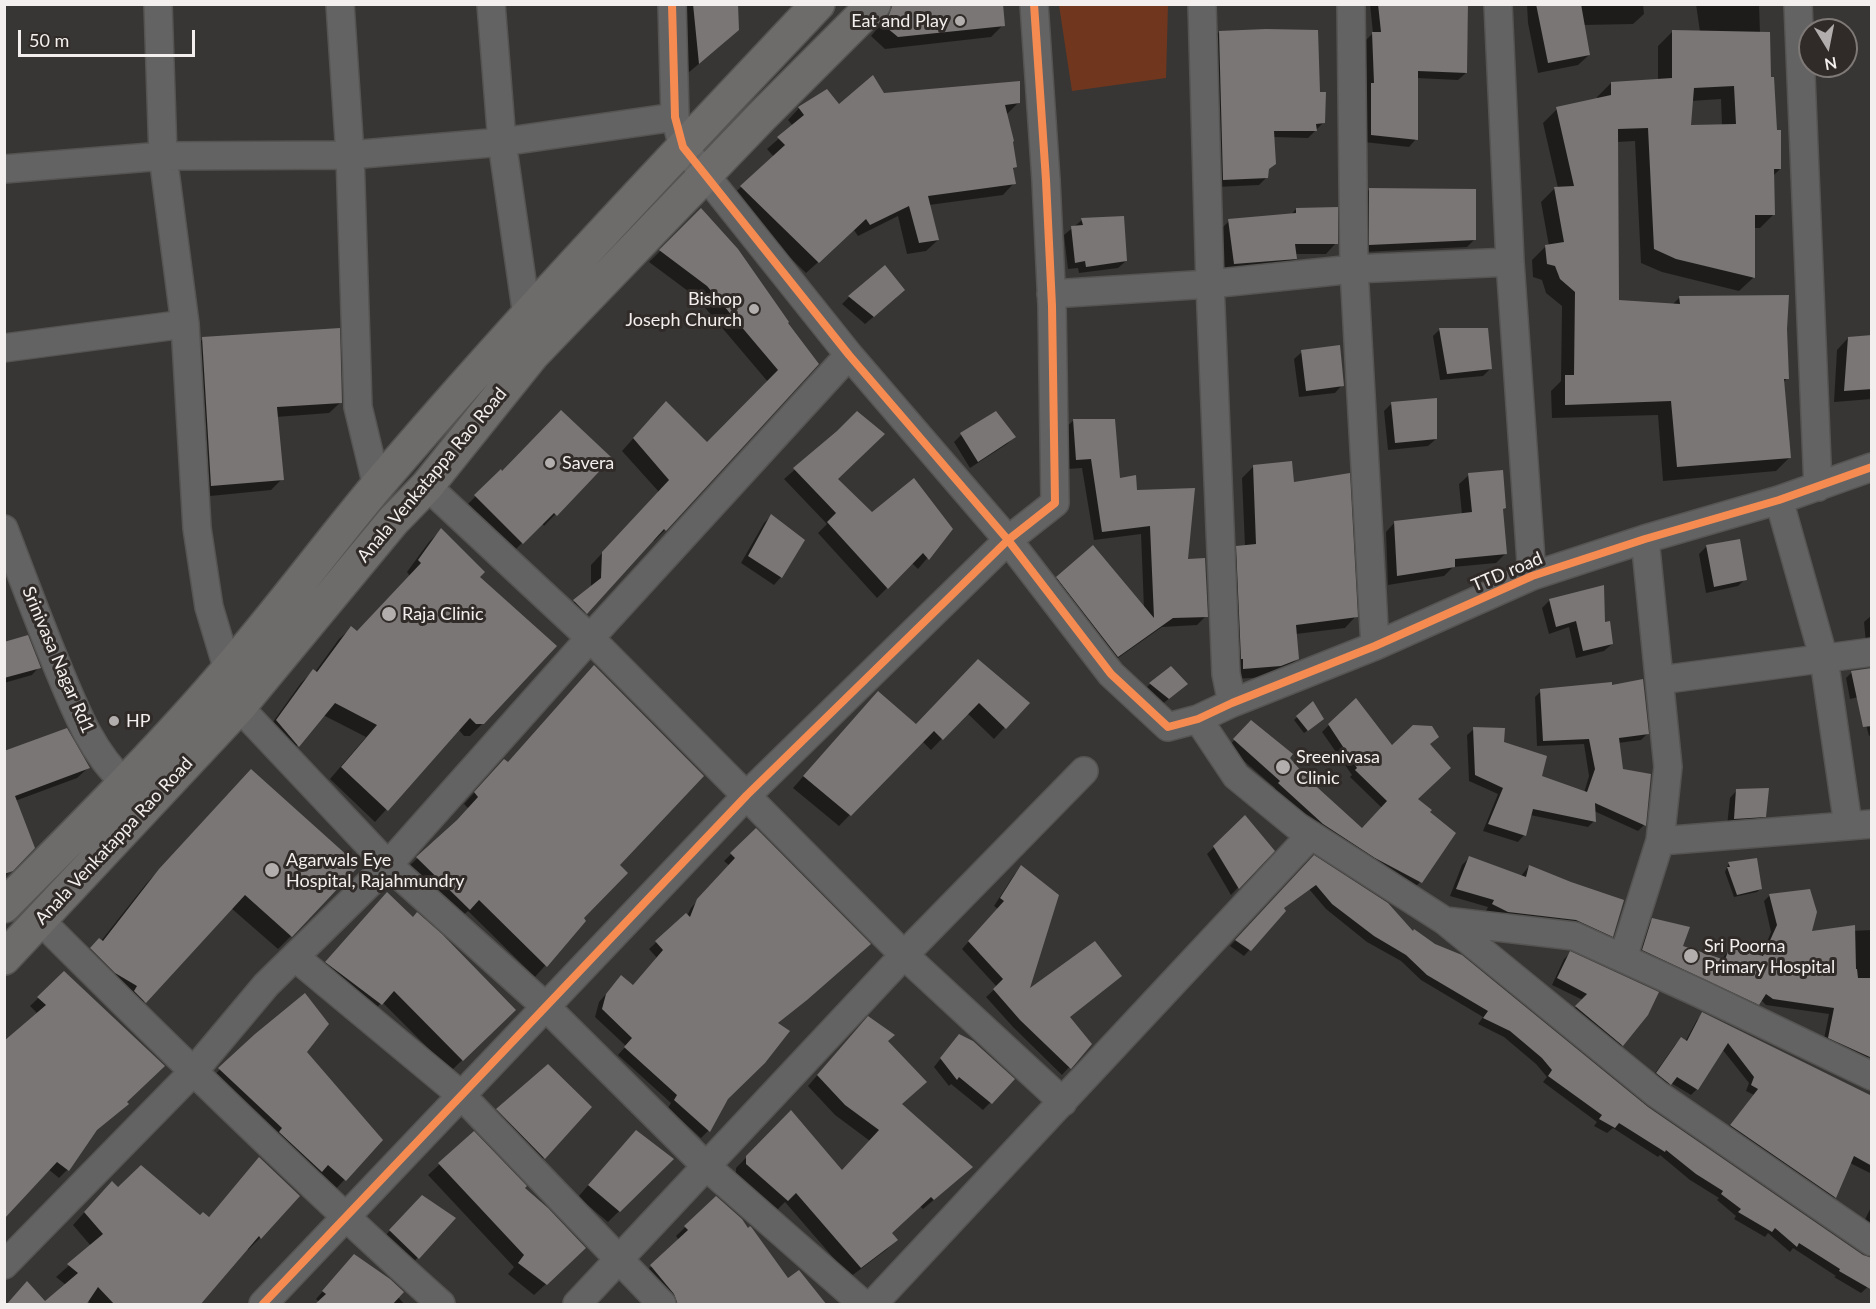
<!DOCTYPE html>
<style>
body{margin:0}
#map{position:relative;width:1876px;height:1309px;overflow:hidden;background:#383634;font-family:Lato,sans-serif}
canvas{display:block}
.frame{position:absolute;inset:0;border:6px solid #f3efee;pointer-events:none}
.north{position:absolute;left:1798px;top:18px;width:60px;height:60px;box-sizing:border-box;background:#302b28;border:2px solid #7e7977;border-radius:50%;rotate:170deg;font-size:16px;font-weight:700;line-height:24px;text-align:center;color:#f3efee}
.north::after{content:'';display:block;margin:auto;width:21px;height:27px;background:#b2aead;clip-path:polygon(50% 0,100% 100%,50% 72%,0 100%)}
.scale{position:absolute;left:18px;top:30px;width:177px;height:27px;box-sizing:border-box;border:3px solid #f3efee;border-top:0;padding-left:8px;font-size:18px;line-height:21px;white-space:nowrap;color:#f3efee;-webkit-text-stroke:4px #302b28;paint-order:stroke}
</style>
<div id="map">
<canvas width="1876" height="1309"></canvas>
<div class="frame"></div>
<div class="north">N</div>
<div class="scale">50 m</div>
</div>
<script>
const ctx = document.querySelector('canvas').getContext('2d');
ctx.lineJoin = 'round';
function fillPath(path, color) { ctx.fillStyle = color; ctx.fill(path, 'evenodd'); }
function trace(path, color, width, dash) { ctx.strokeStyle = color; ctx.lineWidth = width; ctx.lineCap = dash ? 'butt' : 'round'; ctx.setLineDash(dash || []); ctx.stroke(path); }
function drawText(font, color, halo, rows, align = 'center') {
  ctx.font = font + ' Lato,sans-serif'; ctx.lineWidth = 6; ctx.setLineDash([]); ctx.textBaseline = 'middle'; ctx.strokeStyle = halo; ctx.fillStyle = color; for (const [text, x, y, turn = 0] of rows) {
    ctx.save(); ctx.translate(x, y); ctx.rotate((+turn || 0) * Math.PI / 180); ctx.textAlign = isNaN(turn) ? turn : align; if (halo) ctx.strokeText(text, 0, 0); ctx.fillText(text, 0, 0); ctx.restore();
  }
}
fillPath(new Path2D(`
 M1059,5H1168L1166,78L1072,91Z`), '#70371e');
fillPath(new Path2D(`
 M689,4H737L726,41L688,73L682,12Z
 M895,4L1003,25L991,37L885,49L871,36L876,30L881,19Z
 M1370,4H1468L1466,73L1458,80L1416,78V139L1409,147L1364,142V91L1367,88L1365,41L1373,33Z
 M1527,4H1643L1644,14L1633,24L1583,25L1589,55L1578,65L1538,73L1528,23Z
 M1696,4H1759L1760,33L1770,78L1780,169L1773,176L1774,214L1760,228H1753V278L1739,291L1662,272L1641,263L1635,141L1617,142L1618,302L1672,305L1680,297L1786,329L1787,378L1783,383L1790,457L1776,471L1663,481L1658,415L1552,418L1551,391L1561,381L1562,306L1546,293L1542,280L1533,277L1532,260L1546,246H1549L1541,202L1555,188H1558L1543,123L1557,109L1597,100V97L1611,83L1658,81V46L1672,32H1700ZM1721,99L1722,126L1689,127L1691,101Z
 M1219,32L1318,94L1323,123L1308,138L1273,137L1266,178L1259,185L1216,187L1212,40Z
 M883,95L1019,102L1006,115L1016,166L1012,170L1014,183L1003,195L929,205L938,240L926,251L907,254L898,216L858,236L854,230L806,273L729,198L774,157L767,149L793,126L788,120L799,108L838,106Z
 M1369,190L1474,240L1467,247L1363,252L1362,197Z
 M1296,209L1336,243L1326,254H1295L1296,259L1285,269L1224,273L1219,231L1229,221L1290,216Z
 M701,211L817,364L665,530L654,541L652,540L575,624L562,612L591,588V565L659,492L622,451L655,414L707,444L768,382L696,297L649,262Z
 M1082,220L1126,261L1118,268L1079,273L1078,268L1068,269L1064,235Z
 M849,297L896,298L865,324L842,304Z
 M1440,329L1490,369L1483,376L1440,380L1433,336Z
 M1872,336V399L1834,402L1837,350L1848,338Z
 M203,339L341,402L329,413L276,417L282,479L271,490L200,497L191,350Z
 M1302,352L1342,385L1335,393L1299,397L1294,359Z
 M1391,404L1436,439L1428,446L1388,450L1384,411Z
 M1074,420L1119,479L1136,492L1186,561L1206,616L1197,625L1162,627L1108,665L1048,587L1057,578L1144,609L1141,534L1094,540L1082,468L1068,469L1064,429Z
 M836,434V480L872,514L952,529L918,569L912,563L877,598L818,533L827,524L784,479Z
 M961,435L1014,437L1007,444L970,468L954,442Z
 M610,458L544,526L542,523L511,554L464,508L501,471Z
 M1253,467L1356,616L1345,628L1296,634L1297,659L1286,670L1269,677L1233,679L1226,558L1237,547L1245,546L1242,478Z
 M1469,475L1504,508L1501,511L1506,553L1496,563L1453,567L1444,576L1388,585L1386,532L1395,522L1462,515L1459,484Z
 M771,516L781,577L774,585L741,563L764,523Z
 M441,530L478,577L483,723L470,736H464L458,729L375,822L330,779L366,737L323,715L286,758L265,733L301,683L313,671L315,672L339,639L351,628L357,632L410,576L407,572L429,542Z
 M1707,546L1745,579L1738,586L1706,593L1699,554Z
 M1550,600L1604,624L1612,644L1604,651L1576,658L1569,627L1549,634L1542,608Z
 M1872,615V644L1866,643L1864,622Z
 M4,643L39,667L32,675L4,683Z
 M978,661L1005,727L994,739L967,713L931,750L922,741L839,826L793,788L867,704L915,726Z
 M1872,669V734L1869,736L1859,697L1850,699L1846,678L1852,672Z
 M1150,684L1179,691L1161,705L1143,691Z
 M1541,691L1647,734L1641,740L1618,743L1622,770L1644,825L1638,831L1594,811V821L1588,827L1530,815L1524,835L1518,842L1483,831L1498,794L1469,781L1467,735L1474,729L1502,743L1540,777L1584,793L1589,776L1584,744L1537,746L1535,697Z
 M1312,704L1319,722L1304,733L1294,720Z
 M1251,722L1288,758L1306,779L1362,830L1382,808L1350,777L1352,775L1322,732L1329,725L1391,747L1428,745L1416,799L1428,813L1420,882L1414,889L1369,864L1273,791L1275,788L1228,747Z
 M4,752L88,768L77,778L15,801L33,848L4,877Z
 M493,772L618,865L581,918L584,921L535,977L468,911L458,920L406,869L469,809L464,804Z
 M238,785L291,936L278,949L231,908L131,1015L86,953L100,940L101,941L146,884Z
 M1737,790L1764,816L1757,824L1727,826L1730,798Z
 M1245,817L1273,851L1231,895L1207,854Z
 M756,830L862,951L777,1024L727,1099L708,1131L701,1138L668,1108L671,1103L618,1055L626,1046L595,1017L599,1002L615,984L632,987L657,958L649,949L686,915L687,916L691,908L730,866L724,861Z
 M1314,857L1647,1108L1872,1283L1861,1293L1834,1277L1836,1276L1793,1248L1790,1252L1768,1233L1765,1237L1734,1219L1736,1216L1717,1200L1719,1198L1690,1180L1660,1155L1658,1157L1613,1128L1607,1133L1594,1126L1597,1122L1543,1082L1547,1077L1536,1064L1504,1037L1478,1024L1483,1017L1421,980L1401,961L1367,942L1326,909L1309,889L1282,909L1284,911L1244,956L1230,946Z
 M1469,858L1521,876L1529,866L1612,936L1605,943L1501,919L1486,911L1488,907L1450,896L1462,865Z
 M1729,863L1761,888L1757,892L1734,897L1725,872Z
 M1021,867L1027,992L1064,1020L1090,1044L1062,1075L1013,1027L986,997L997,987L962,949L998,909L994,906L1014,875Z
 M1770,895L1809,933L1872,930V1057L1852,1058L1823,1044L1829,1014L1766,1005L1761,1000L1752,1010L1637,956L1646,926L1653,919L1681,947L1721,960L1729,950L1761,957L1771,932L1764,901Z
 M376,905L513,1010L451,1071L382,1002L370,1015L315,974Z
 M1570,953L1622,1045L1616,1051L1570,1013L1583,1000L1552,985L1564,959Z
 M64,973L93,1133L67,1170L59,1178L48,1169L38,1014L30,1006Z
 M1703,1014L1872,1098V1174L1850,1163L1835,1197L1829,1203L1725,1131L1754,1095L1746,1091L1749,1083L1722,1049L1697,1089L1691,1095L1671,1083L1664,1089L1651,1079L1675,1045L1681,1039L1685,1042L1697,1020Z
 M858,1028L886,1041L900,1105L961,1177L923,1209L920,1206L890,1233L896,1240L886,1250L850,1277L785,1202L777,1210L736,1174V1168L791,1112L842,1172L870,1141L835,1115L808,1086Z
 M256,1035L305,1052L381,1140L334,1191L209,1080Z
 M959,1035L1013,1079L983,1110L951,1084L949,1086L934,1067Z
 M590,1107L533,1169L486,1121L497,1110Z
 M474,1133L523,1188L573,1259L534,1295L508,1274L514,1267L428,1175Z
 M625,1143L672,1159L608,1222L578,1197Z
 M259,1159L298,1196L260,1238L248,1250L247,1248L198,1304H91L87,1300L45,1303L66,1285L56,1277L91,1246L73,1225L100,1195L118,1189L208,1218Z
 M422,1197L454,1218L411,1265L383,1238Z
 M716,1198L788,1281L825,1304H665L642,1275L679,1240L676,1236Z
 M1872,1205V1232L1862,1226Z
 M347,1264L398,1297L404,1304H316L319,1302L316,1299Z`), '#0007');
fillPath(new Path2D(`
 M693,4H738L739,30L699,64Z
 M893,4H1003L1005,26L898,37L881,23L888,17Z
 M1378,4H1468L1467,73L1418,71V140L1371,135V83H1374L1372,32H1381Z
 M1536,4H1581L1590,55L1548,63Z
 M1266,29L1318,30L1320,92H1326L1325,123L1316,124L1317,131H1274L1276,164L1269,169L1268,178L1223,180L1219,31Z
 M1672,30L1770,32L1771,77H1774L1777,130H1781V169H1774L1775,215H1755V278L1676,259L1654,249L1648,128L1618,129L1619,300L1680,304L1679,296L1789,295L1787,329L1789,379H1784L1791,458L1677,467L1671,401L1565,405V375H1574L1575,292L1560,279L1555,266L1547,264L1545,245L1564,242L1554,187L1574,186L1556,107L1611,95V82L1672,78ZM1734,86L1736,124L1691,125L1694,88Z
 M873,75L884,93L1020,81V103L1005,105L1014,141L1013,142L1017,167L1013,168L1016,184L928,196L939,240L919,243L909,206L870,225L866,219L819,263L740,186L785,145L777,137L804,115L798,107L827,89L839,104Z
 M1369,188L1476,189V240L1369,245Z
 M1338,207V244H1295L1297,259L1234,264L1228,219L1296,213V208Z
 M701,208L738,249L789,322L788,323L819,364L666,531L664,529L587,614L573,600L601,578L602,552L669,480L633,438L666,401L707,442L778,370L707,286L659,250Z
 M1124,216L1127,261L1086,267L1085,261L1075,263L1071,226L1083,225L1081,218Z
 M885,265L905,290L874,317L848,296Z
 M340,328L342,403L277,407L284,480L211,486L202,337Z
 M1439,328H1488L1492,369L1447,374Z
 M1872,335V389L1844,391L1848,337Z
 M1340,345L1344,386L1306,391L1301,350Z
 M1437,398V439L1395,443L1391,402Z
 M561,410L612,458L557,516L554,513L523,544L474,495L501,469L502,471Z
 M857,411L885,434L838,479L872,512L914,478L953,529L929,560L923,553L888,589L827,522L836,513L793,468L837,431Z
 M996,411L1016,437L978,462L960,433Z
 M1073,419H1115L1120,478L1136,475L1137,490L1195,488L1188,559L1205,558L1208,617L1173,618L1118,657L1056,577L1093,545L1154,618L1150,526L1102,532L1091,459L1076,460Z
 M1292,461L1294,482L1350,473L1358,617L1296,625L1299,659L1281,666L1243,669V659H1241L1236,546L1256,544L1253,465Z
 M1503,470L1506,508L1503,509L1507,554L1455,559V567L1397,576L1394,521L1472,512L1468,473Z
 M771,514L805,540L782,578L748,556Z
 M441,528L485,572L480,577L557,646L484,724H476L470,718L388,811L341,767L377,725L335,703L299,747L276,720L313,669L317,672L351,626L357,631L421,563L418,560Z
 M1740,539L1747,580L1714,587L1706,545Z
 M1604,585L1605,622L1610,621L1613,644L1583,651L1576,621L1556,627L1549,599Z
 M28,635L41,668L4,678V642Z
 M978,659L1030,703L1006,729L979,703L943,740L934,731L851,816L803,776L878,691L916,724Z
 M594,665L704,776L620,865L628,873L584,918L586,921L547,967L479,900L470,910L416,857L457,820L478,797L474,792L504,759L508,762Z
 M1171,666L1188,684L1169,699L1149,683Z
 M1872,668V726L1863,727L1851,671Z
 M1643,679L1649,734L1619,738L1623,769L1651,774L1646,826L1595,803L1596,822L1533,809L1526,836L1488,824L1503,788L1475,775L1473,727L1505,728L1504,742L1547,756L1542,776L1587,792L1595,769L1589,739L1543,741L1540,689L1612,682V685Z
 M1356,698L1392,745L1413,725L1432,726L1439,737L1430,744L1451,768L1418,799L1432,810L1430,812L1456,833L1422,883L1375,858L1323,824L1278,783L1280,781L1233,739L1251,720L1293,754L1290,758L1307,778L1362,828L1387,801L1355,770L1357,768L1328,724Z
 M1313,701L1324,719L1308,731L1296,716Z
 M67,728L90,768L15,796L35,848L13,871L4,874V751Z
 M251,769L359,866L292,937L245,895L146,1003L134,991L137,986L115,973L90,948L99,938L103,941L159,869Z
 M1769,788L1766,817L1734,819L1736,789Z
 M1245,815L1275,851L1239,889L1213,846Z
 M756,828L871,944L807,1000L778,1023L790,1031L765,1063L728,1099L710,1132L674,1100L677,1095L624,1047L632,1038L602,1009L606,994L621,975L633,985L663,950L655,941L686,913L690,917L697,899L735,858L730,853Z
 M1314,855L1388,903L1413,931L1414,929L1435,944L1462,955L1648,1107L1863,1255L1872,1258V1290L1839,1271L1840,1269L1799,1243L1797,1247L1775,1228L1772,1232L1738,1212L1741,1209L1721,1194L1723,1191L1696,1174L1666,1150L1665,1152L1619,1123L1615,1128L1599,1119L1602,1115L1548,1076L1552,1070L1542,1058L1510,1031L1483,1018L1488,1011L1427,975L1406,955L1374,936L1332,904L1316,885L1284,908L1286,911L1251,951L1235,940Z
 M1469,856L1526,877L1529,865L1571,882L1624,900L1613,937L1576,920L1508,912L1492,904L1494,900L1456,889Z
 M1757,858L1762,889L1737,895L1727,867H1730L1728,862Z
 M1021,865L1059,895L1030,988L1095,941L1122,976L1070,1017L1092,1044L1071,1069L1020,1020L993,989L1003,979L968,941L1004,901L1000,898Z
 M1810,889L1817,912L1812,931L1855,925L1856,969H1857L1858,978H1872V1058L1828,1038L1834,1008L1773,999L1766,994L1759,1005L1642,950L1652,918L1690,927L1683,946L1725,960L1729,948L1763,956L1777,925L1769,894Z
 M387,892L413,917L417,912L442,934L516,1010L463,1061L394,991L382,1005L325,962Z
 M1570,951L1659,992L1648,1015L1623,1046L1575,1006L1587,994L1557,978Z
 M64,971L165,1066L127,1102L129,1104L97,1130L69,1171L57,1162L4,1219V1041L46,1005L37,997Z
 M305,993L329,1024L307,1052L383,1140L346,1181L328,1165L322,1172L279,1132L282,1128L218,1068L255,1034Z
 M1702,1012L1872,1096V1166L1854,1156L1836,1198L1730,1125L1758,1089L1751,1085L1754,1077L1728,1043L1698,1090L1677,1077L1671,1085L1656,1073L1681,1037L1687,1041Z
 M868,1016L895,1035L888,1041L927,1082L902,1104L973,1167L934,1200L931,1197L892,1233L898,1240L861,1268L796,1193L788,1201L746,1164V1156L791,1110L842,1170L879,1130L845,1105L817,1075Z
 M959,1034L973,1041L1015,1079L992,1104L959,1077L957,1080L940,1058Z
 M548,1064L592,1107L545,1159L496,1109Z
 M636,1130L674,1159L620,1212L588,1185Z
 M474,1131L527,1186L525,1188L548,1208L586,1248L547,1285L518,1263L524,1255L438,1163Z
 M259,1157L300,1196L261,1239L259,1236L200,1305H115L98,1287L86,1305H6L27,1281L45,1301L78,1273L67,1264L103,1234L84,1212L112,1181L118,1187L141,1165L200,1215L203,1212L209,1217Z
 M422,1195L456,1218L419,1259L389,1230Z
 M716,1196L742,1219L748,1228L750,1226L752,1228L788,1278L799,1270L827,1305H678L674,1294L650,1265L688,1230L684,1226Z
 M354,1254L390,1279L404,1292L392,1305H314L326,1294L322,1291Z`), '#797675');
const minor = new Path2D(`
 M158,4L163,156L185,324L197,528L209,607L239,707L388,865L545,1006L707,1167L863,1304
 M340,4L350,155L358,407L377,486
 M491,4L502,142L527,316
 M672,4L675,117L683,147L849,355L1008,540L1111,674L1168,727L1198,719L1232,703L1375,646L1532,576L1645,539L1779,500L1872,467
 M1202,4L1210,284L1226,674L1232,703
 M1351,4L1354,269L1375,646
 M1498,4L1510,262L1532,576
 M1798,4L1818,487
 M4,169L163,156L350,155L502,142L675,117
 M1051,294L1210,284L1354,269L1510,262
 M4,348L185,324
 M427,486L590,638L904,955L1063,1102
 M1779,500L1824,659L1848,825
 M4,529C22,576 39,622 58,668C75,709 92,753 125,783
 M1660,680L1872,652
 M1198,719L1236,776L1297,826L1445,921L1574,936L1699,993L1872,1076
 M1660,841L1872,824
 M40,920C171,1051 303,1180 441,1304
 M1445,921L1657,1094L1872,1242
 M295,957L461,1095L662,1304
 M1623,958L1660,841L1668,767L1645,539
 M4,1265L193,1072L266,985L388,865L590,638L849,355
 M263,1304L747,795L1008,540L1055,503L1052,306L1046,180L1034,4
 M577,1304L904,955L1084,771
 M873,1304L1311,835`);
const major = new Path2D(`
 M4,906C80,829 157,753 227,671C279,611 326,547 377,486C518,320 669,162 818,4
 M4,958L239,707L393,521L427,486L533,354L761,117L874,4`);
trace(minor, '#555453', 30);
trace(major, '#555453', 36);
trace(minor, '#646363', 27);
trace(major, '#6e6c6a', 33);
trace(new Path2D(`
 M672,4L675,117L683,147L849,355L1008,540L1111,674L1168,727L1198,719L1232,703L1375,646L1532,576L1645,539L1779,500L1872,467
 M263,1304L747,795L1008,540L1055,503L1052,306L1046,180L1034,4`), '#f68b52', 8);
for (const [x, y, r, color] of [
 [960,21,6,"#b2aead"],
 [754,309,6,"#b2aead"],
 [550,463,6,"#b2aead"],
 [389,614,8,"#b2aead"],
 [114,721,6,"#b2aead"],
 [1283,767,8,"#b2aead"],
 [272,870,8,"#b2aead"],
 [1691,956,8,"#b2aead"]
]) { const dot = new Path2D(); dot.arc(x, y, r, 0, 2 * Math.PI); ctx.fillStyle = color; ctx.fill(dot); trace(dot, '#302b28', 2); }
drawText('18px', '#f3efee', '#302b28', [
 ["Eat and Play",948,21,"right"],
 ["Bishop",742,299,"right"],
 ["Joseph Church",742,320,"right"],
 ["Savera",562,463],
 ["Raja Clinic",402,614],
 ["HP",126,721],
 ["Sreenivasa",1296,757],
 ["Clinic",1296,778],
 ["Agarwals Eye",286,860],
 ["Hospital, Rajahmundry",286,881],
 ["Sri Poorna",1704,946],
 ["Primary Hospital",1704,967]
], 'left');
drawText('18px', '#f3efee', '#302b28', [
 ["Anala Venkatappa Rao Road",432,475,-50],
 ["TTD road",1507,572,-23],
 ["Srinivasa Nagar Rd1",58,660,67],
 ["Anala Venkatappa Rao Road",114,841,-47]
]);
</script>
